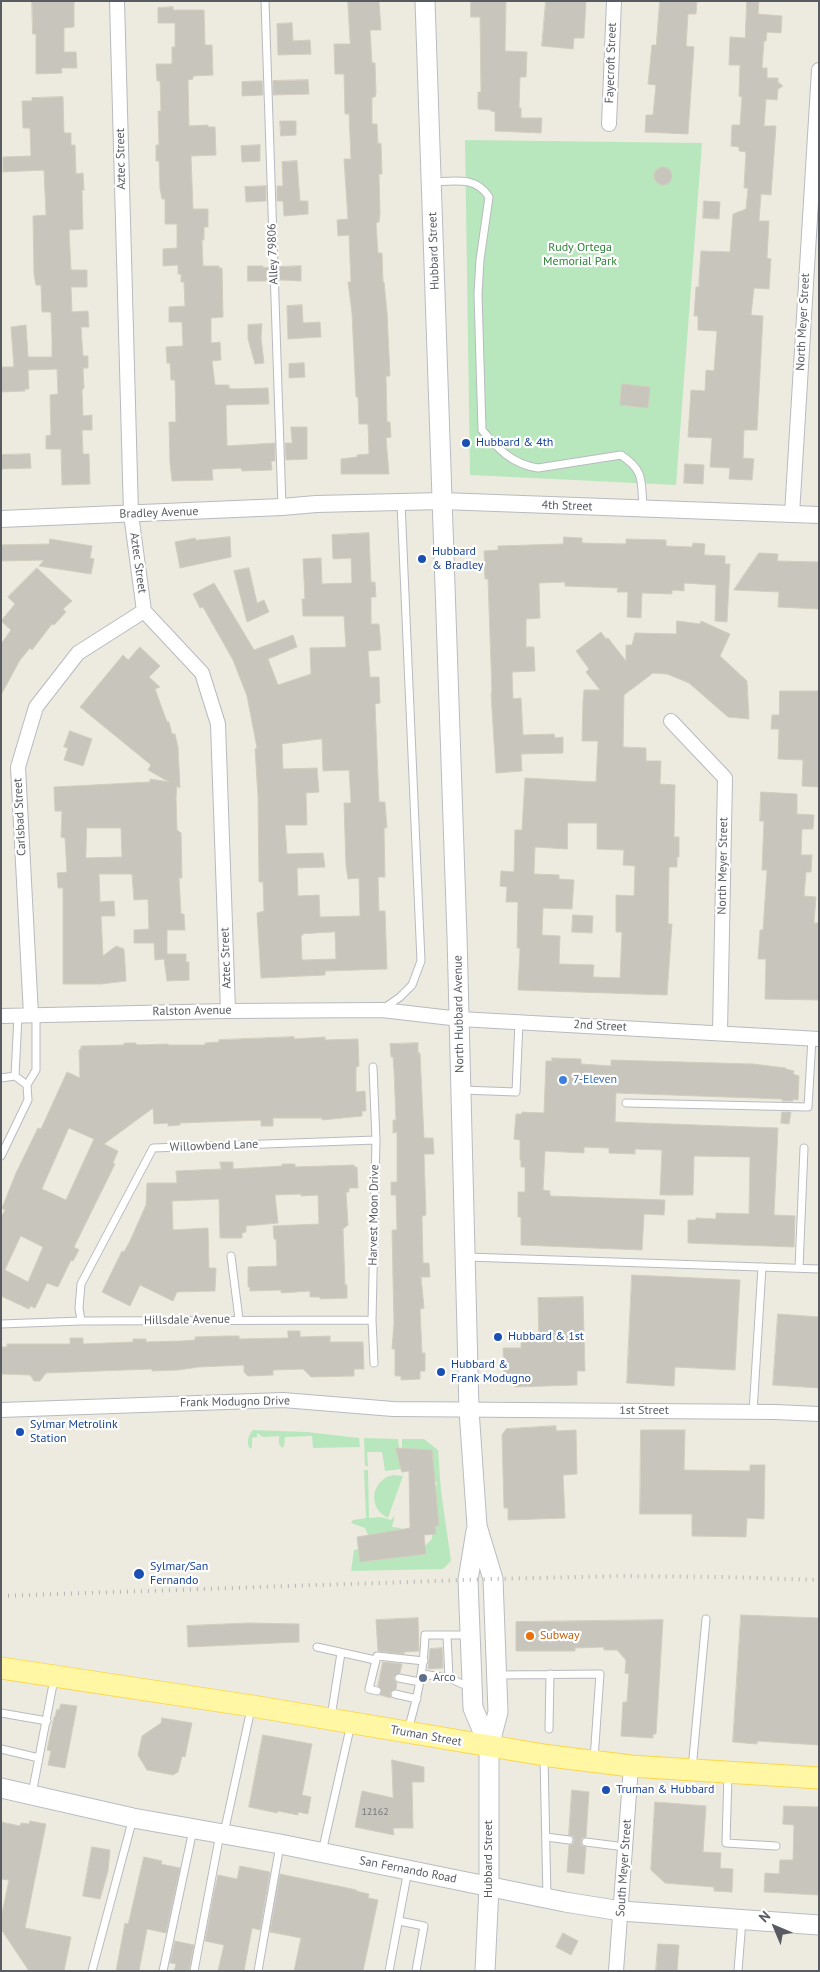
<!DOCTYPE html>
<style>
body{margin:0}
#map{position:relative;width:820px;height:1972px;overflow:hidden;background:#edebdf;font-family:"PT Sans",sans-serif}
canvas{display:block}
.frame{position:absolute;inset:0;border:2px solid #585c62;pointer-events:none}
.north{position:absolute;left:750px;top:1902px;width:50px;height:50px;-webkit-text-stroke:4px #fff;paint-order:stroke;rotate:315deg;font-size:14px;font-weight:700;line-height:20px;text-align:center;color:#585c62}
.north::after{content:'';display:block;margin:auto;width:18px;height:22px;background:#585c62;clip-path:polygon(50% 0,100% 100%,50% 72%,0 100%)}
</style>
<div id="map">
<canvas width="820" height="1972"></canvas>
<div class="frame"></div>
<div class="north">N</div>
</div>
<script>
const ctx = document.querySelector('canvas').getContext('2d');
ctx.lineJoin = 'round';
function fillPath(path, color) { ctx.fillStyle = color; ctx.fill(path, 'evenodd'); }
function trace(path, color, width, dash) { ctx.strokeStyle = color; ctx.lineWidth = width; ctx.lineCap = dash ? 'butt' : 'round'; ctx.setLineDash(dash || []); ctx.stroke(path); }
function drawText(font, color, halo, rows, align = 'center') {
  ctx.font = font + ' "PT Sans",sans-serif'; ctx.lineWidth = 4.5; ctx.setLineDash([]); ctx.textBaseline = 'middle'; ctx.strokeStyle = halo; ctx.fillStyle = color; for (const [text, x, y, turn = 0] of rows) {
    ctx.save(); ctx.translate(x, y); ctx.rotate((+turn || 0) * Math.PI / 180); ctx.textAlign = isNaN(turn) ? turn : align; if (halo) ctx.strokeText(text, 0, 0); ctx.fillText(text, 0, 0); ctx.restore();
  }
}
fillPath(new Path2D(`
 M465,140L702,143L676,485L470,475Z
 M253,1430L307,1432L359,1438L360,1447L313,1448L312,1436L285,1437L284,1446L282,1448L279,1444V1436L263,1437L257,1433V1437L252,1438V1447L250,1449C246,1443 248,1435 253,1430Z
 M364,1438L398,1439L402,1469L385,1471L382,1452H367L368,1466H365Z
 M402,1439H424L438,1450L441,1491L451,1561L443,1569L351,1571L354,1550L359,1549L361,1562L426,1554L425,1546L432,1539V1527L439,1525L435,1493L437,1483L402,1450Z
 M364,1470H368L369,1518L380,1517L391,1520L395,1515L392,1527L401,1528V1530L368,1535L365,1528L351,1523L353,1520L366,1518Z
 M393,1475L403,1476L388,1518C367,1508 371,1480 393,1475Z`), '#b9e7bd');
const building = new Path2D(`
 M32,1H74V27L64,28V52H76L77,68H61L62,73L36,74V34H33Z
 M348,1H379L381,30H370L372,63H375L376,93L375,97H372V124H377L378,144L381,143L382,174H379L380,214L379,222L376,223L378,253H382L383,282H384L387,312L390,376H386L387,422H390L391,437L386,438L389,474H341V459L357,457V455L369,454L368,424H359L358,397H356L352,313L348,282H351L349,235L338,236L337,220L348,219L344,159H351L349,114H345L344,74H335L334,44H350Z
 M471,1H506L505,51L527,52L526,77H520L519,108H521V118H542L541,133L495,131V112L491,111V110L478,109V92H481L480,17H471Z
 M546,1H586L584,38H574L573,49L542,46Z
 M660,1H697L696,14H688L686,46L694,47L688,134L645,132L646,115H653L656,85L648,84L652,45H656Z
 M747,1H759L758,14L782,16L781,33L767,32L766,41H764L762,68H767V78H778V82L783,86L778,89L777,100L766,99L764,126H776L771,195L761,194L759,221H769L767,258L771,259L769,289L754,288L751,315L763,316L757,430H744L743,458L754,459L752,480L729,479L730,468L710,467L712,438L688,437L691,390L705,391L706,370L714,371L717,331L698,330V316H694L696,287H699V279L701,251L730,252L733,214L746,209L748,188H744L746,152L739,151V147L731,146L732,125H740L742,97L739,96L740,65H729L730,37L745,38Z
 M173,7V10H204L205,45H212L213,75L193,76V79L188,80L189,126L208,125V127H215L216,155L191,156L193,209H208V227H204V240H202L203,266H219V268H222L223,317L211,318V343L220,342L221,360L212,361L215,385H229V388L232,389L268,388L269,404L226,405L227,446L275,443V461H271L272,470L242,471L241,468L212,469L213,480L172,481L170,463L169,422H176L175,380H171L170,363H167L166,347L183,346L182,322H169V307L185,306L184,282H181V274H178V265L163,266V249L177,248V224H165V199H162L160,189L159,161H156V145H159L158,111H161L160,81H157L156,64H172V47H175V23H158V8Z
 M292,23L293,41L310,40L311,54L278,55L277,24Z
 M308,80L309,94L273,95V81Z
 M257,81H262L263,95L242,96V82Z
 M63,97L64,133H71V145H75L76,174L83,173L84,190H82L83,229L69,230L71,270H87V287H71L72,312L88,311L89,327H81L83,356H88V368H83L84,388L82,390L83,416L92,415V430H82L83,454H89L90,484L62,485L61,449H46V436L51,435L50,395L58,394L57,369L28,370L29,389H25V391L1,392V367H14L11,327L26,325L28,357H52V339L51,312H42L41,285H36L34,274L33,216L46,215L44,170L3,172V157L31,156L30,128H23L22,101H32V98Z
 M280,121H296V135L281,136Z
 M260,145V161L242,162L241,146Z
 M297,161L300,201H308V214L284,216L283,201H277V186H283L282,162Z
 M654 176a9 9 0 1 1 18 0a9 9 0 1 1-18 0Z
 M266,186V201L246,202L245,187Z
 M704,201L720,202L719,219L703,218Z
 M248,266H263V268L269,267V281H248Z
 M301,266V281L280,280L279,267Z
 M302,305L303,323L320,322L321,337L288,339L287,306Z
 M262,324L261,338L264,363L255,364L248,339V325Z
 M304,363L305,377L289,378V364Z
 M622,384L650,387L648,408L620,405Z
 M291,427H307V459L286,460L285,443H292Z
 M30,454L31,468L1,469V455Z
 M685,464L704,465L703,484L684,483Z
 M369,533L371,582H375L376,597H371V624H379L380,634L381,650L368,651L370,677H379L380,703L375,704L379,802H385L387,828H384L385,877H378L379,911H385L387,969L325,971V975L261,978L257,913L264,911L263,882H259L258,796L255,749L257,748L247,696L233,660L203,607L200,608L193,594L214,583L254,650L293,635L297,647L268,659L278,685L311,674L310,648L346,647L344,616H303L302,599H305L303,559L321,558L322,584L352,583L351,558L333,559L332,535ZM322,739L323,771L349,770L351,803H344L346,866L348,879L359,878L360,916L320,917L319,895L298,896L297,868L325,867L323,853L287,854L285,825H307L306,793L319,792L317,768L283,769L282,744ZM335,932L336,959L302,960L301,936L303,935V934Z
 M230,537L231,557L180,568L175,542L195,538L196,540Z
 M564,537L582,538V543L626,544V539L666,540V546L692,547L693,543L705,544L704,555L725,556V564H730L727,622L715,621L716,585L684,583V591L672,590V594L642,593L641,618L627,617L628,592H617L618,588L565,586V582L539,583L540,618L526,619V647H534L535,671L512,672L513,699L521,698L523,735L554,734L555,738L563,737V753L521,754L522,771L496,773L491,693H492L488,579H485L484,551L498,550V546L563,544Z
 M50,539L92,546L90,558L94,559L91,574L39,566L44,560L1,561V545L49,544Z
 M759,553L778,554L777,561L819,562V609L778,607L779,592L734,590Z
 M37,568L72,601L63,609L66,612L54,625L52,624L32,650L30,648L20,660L1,695V644L11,630L1,621L15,604L8,597Z
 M249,568L257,603L264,600L269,612L247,622L234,571Z
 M677,621L700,624L701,621L730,634L720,656L747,681L749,719L728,717L689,683L667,674L653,673L624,695L623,747L646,748V761H661L660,784L675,785L674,837H679V857H677V867H669L668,924H672L667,995L518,990L520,948H517L518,902H506L507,887L500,886L501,871L514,872L515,830H522L525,778L596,782L598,741H582L583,702L584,690H600L586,672L589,669L576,651L601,632L606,639L608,638L626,661V645H632L635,633L676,634ZM568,823H597V849L624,850L623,865L635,866L634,896L616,895V932H622L620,978L593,977L594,965L559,964L560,936L542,935L543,908L572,909L574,880L559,879V875L534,874L535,847L567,849Z
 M140,647L160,666L149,677L160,687L155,689L167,722H169L172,734H175L178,747L180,788L177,786L176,797L177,830L181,833L182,878H179L181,914H184L185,930H167V954H186V962H189V980L167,981L164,959L155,960L154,943H134V930L149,929L148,899L134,900L132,874H99L100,902L114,901L115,916H101L103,956L116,946L124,949L126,981L101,984H63V888H58L57,873L67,872L65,838L61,837L62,811H55L54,787L150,782V779L169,782L148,770L151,765L80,707L123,655L128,660ZM87,828H121L122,857L86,858Z
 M780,691H819V787L802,786L803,760L778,759L779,729H771L772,715H779Z
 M70,731L92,739L83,766L64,760L68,748L64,747Z
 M761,792L797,794V814L814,815L813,829H802L801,855H812L811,872H806L804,896L816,897L814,923H819V1000L765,999L766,959H758L760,930H763L767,870H762L764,821H760Z
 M573,915L593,916L592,933L572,932Z
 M294,1037V1039L325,1037V1040L358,1039L359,1066L356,1067V1092L365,1091L366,1111H362V1116L322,1120V1118H273V1126H261V1120L180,1123V1125L168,1126V1123L154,1124L153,1108L104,1144L118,1151L113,1163L115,1164L74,1247L79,1250L73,1261L71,1260L58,1287L47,1283L35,1308L30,1306L29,1309L1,1296V1218L5,1210L2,1208L16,1173L38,1128L41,1129L67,1072L80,1078L79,1050L81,1049V1046L124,1045V1043H136V1045L168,1044V1045H205V1043L219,1042V1040ZM69,1128L94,1139L66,1200L42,1189ZM21,1236L43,1247L28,1282L5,1270Z
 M418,1043V1053H420L424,1138H433L434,1154H424L426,1215L422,1216L423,1263H429L430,1277H421L424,1308L420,1309L422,1353H425V1371H420V1379L401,1380V1376H395V1349H392L394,1323L392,1230H397L396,1195H391V1182H397V1132L393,1133V1120H396L394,1070L393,1057H391L390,1044Z
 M552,1058L581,1059V1064L611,1066V1060L753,1064L786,1068V1069L794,1071L793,1074L799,1076L798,1100L793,1099V1101H782V1099L616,1093L615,1122L778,1128L774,1215L795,1216L794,1247L688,1243V1220H696V1218L716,1219V1213L749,1214L750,1157L694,1156L693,1195H660L662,1150L635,1149V1154L609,1153V1148L584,1147V1153L545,1151L543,1190L550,1191V1196L665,1200L664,1215L644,1214L642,1250L521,1245V1217H518V1192H525V1167H521V1160H520V1140L514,1139L516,1114H522V1112L544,1113L546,1061H552Z
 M782,1112H791L789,1124L781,1123Z
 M220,1162H233V1169L282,1166V1164H295V1167L354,1165V1167H357L358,1188H349V1192H346L348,1225L343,1229L345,1285H347V1298L320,1299V1297H310V1291L281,1293V1290L250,1291V1287H248V1267L277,1266L276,1239H274L273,1226L319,1224L318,1195L301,1196V1194L275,1195L278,1223L246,1226V1232L242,1233V1238H220L219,1199L172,1201L173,1230L208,1228L209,1268H216L215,1291L177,1292L173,1301L140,1285L130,1306L102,1292L122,1251L124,1252L130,1241L146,1205L147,1183H177L176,1171L221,1169Z
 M632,1275L740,1280L735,1370L675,1367L674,1386L627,1383Z
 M583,1297L585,1371H577V1385L515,1387L504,1376L503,1348H521V1342L539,1341L538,1298Z
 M778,1314L819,1317V1388L773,1385Z
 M288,1331H300V1337L330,1336V1342H363L364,1369H354V1376L311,1377L303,1369L273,1370V1375L248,1376L244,1372V1365L199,1367L178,1370L152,1371V1369L46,1373L40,1381H34L30,1375L1,1374V1347H7V1344H70V1338H83V1344L133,1342V1339H146V1342L182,1341L195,1340V1337L226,1336H239V1339L288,1338Z
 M556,1426V1431L576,1430L577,1474L563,1475L565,1518L508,1520V1508H504L502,1435L506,1429Z
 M641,1430H685L684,1470L750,1471V1465H765L764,1519L747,1518L746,1537L692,1536V1514H640Z
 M396,1448L432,1450L439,1526H435L436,1534L424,1535L426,1554L360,1562L357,1537L410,1528L409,1471L402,1472Z
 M741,1615L819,1618V1745L757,1741V1744L733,1742Z
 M418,1618L419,1651L404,1652V1654L378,1651L376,1620Z
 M663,1620L656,1734H653V1738L621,1736L623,1702H627L629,1674L625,1673L626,1660L617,1650H604V1647L575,1648V1651H516V1622Z
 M248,1623L299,1624V1642L188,1647L187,1626Z
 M442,1648L443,1668L428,1669L430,1649Z
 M383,1662L402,1664L400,1673L394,1677V1680L397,1683L396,1689L390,1692L391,1698L380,1695L382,1690L378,1686Z
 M61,1704L77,1706L65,1768L48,1765L51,1751L47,1750L54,1717H55L57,1709L59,1710Z
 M162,1718L192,1723L185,1757L182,1756L178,1772L173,1775L147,1770L138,1755L142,1736L161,1723Z
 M263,1735L312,1744L302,1795L311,1797L308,1814L298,1812V1815L278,1811L277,1813L249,1807Z
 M392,1760L424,1767V1782H412L413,1828H393L394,1835L355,1827L362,1791L393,1798Z
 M572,1790L589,1792L586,1837L582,1838L581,1842L582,1846L586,1847L584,1874L567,1872L569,1845L573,1844L574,1840L573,1836L569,1835Z
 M655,1802L706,1806L703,1852L721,1853L720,1868L733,1869L732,1892L714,1891V1887L665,1883L651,1870Z
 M784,1806L819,1807V1895L764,1892L765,1873L779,1874L780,1860H793L794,1825L783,1824Z
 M30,1821L46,1824L25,1928L71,1937L64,1971H29L1,1929V1918L9,1880L1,1879V1822L20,1826L21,1823L29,1824Z
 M92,1847L110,1850L108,1871L100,1899L83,1896Z
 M144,1857L162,1861L161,1864L180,1868L166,1933L147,1929L139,1971H116L125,1923L128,1924Z
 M240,1866L270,1872L260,1930L252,1928L244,1971H218L224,1945L205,1941L214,1893L218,1875L237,1879Z
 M280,1874L357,1890L356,1891L369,1894L368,1898L378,1900L363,1971H294L301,1938L270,1932Z
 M563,1933L578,1941L571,1955L556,1947Z
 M175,1941L194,1945L189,1971H174L176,1964L170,1963Z
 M658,1944L679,1945L677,1971H656Z`);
fillPath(building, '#c8c5bd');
trace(building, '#d2cdbe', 1);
const service = new Path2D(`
 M265,1L282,507
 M432,182C454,181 476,176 489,197L480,260L478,294L482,430C498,449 512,464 538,468L621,455C645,471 641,481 643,508
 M383,1009L400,997L412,985L421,961L401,503
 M373,1067L376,1140L372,1320L374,1363
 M15,1076L18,1016
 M1,1078L15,1076L27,1085L28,1100L1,1156
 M27,1085L36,1070V1015
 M462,1090L516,1092L519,1022
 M626,1103L808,1107L812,1038
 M231,1256L239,1319
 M467,1257L819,1269
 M799,1268L804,1148
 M81,1321L79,1308L81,1284L153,1148L376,1140
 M1,1324L81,1321L372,1320
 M753,1412L762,1267
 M317,1647L375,1660
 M422,1674L449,1678L447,1636
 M499,1675L600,1674L594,1759
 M399,1678L420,1682
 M449,1678L462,1684L472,1685
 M377,1691L369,1689L377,1656L424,1661
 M395,1694L417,1699
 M1,1713L47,1721
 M331,1717L341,1653
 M408,1729C418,1697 424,1668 425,1635H470
 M549,1729L550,1674
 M1,1749L39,1758
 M544,1757L547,1898
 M692,1769L706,1619
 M728,1774L726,1843L776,1846
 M32,1794L54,1679
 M224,1833L251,1709
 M546,1837L569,1840
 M586,1842L625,1847
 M322,1852L351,1724
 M399,1921L424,1926L416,1971
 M92,1971L133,1818
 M163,1971L193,1830
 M194,1971L220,1834
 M258,1971L280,1845
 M389,1971L408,1870
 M738,1971L742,1920`);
const minor = new Path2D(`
 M117,1L131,514L144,611L202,673L218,724L228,1011
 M609,124L614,1
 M792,514L819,70
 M671,721L725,778L720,1032
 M31,1015L18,767L36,707L78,653L144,611
 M1,1016L228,1011L382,1010L460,1019L819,1039
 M1,1410L283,1400L393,1409L775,1412L819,1414
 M616,1971L631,1766`);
const tertiary = new Path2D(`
 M1,519L282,507L316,504L442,501L819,515`);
const secondary = new Path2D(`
 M425,1L457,936L469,1410L477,1526L493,1579L498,1712L489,1746V1887L485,1971
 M476,1531L468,1580L473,1708L489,1746
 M1,1788L133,1818L280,1844L565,1902L621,1911L819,1925`);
const primary = new Path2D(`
 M1,1668L252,1706L550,1756L631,1766L819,1778`);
trace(service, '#b8bac0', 9);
trace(minor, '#b8bac0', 16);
trace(tertiary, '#b8bac0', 18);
trace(secondary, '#b9bcc3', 21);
trace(primary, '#fbd74a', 23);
trace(service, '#fff', 7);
trace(minor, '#fff', 14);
trace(tertiary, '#fff', 16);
trace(secondary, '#fff', 19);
trace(primary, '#fff7a3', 21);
trace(new Path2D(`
 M1,1596L493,1579L621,1576L723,1577L819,1580`), '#b4b5b5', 4, [1, 6]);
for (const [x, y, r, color] of [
 [466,443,5,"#1a4fb4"],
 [422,559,5,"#1a4fb4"],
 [563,1080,5,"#3f7fe0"],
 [498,1337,5,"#1a4fb4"],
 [441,1372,5,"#1a4fb4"],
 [20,1432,5,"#1a4fb4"],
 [139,1574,6,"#1a4fb4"],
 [530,1636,5,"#e8710a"],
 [423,1678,5,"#5c6f8a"],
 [606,1790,5,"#1a4fb4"]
]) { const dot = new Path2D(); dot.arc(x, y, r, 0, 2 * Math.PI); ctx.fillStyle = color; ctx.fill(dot); trace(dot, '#fff', 2); }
drawText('10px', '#747679', null, [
 ["12162",375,1812]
]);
drawText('12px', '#585c62', '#fff', [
 ["Fayecroft Street",611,63,-88],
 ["Aztec Street",121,159,-91],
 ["Hubbard Street",434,251,-92],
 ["Alley 79806",273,254,-92],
 ["North Meyer Street",803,322,-87],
 ["4th Street",567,506,2],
 ["Bradley Avenue",159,513,-2],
 ["Aztec Street",138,563,82],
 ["Carlsbad Street",20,817,-93],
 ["North Meyer Street",723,866,-89],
 ["Aztec Street",226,958,-92],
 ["Ralston Avenue",192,1011,-1],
 ["North Hubbard Avenue",459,1014,-91],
 ["2nd Street",600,1026,3],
 ["Willowbend Lane",214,1146,-2],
 ["Harvest Moon Drive",374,1215,-89],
 ["Hillsdale Avenue",187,1320,-1],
 ["Frank Modugno Drive",235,1402,-1],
 ["1st Street",644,1411],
 ["Truman Street",426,1736,10],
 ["Hubbard Street",489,1859,-90],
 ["South Meyer Street",624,1868,-86],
 ["San Fernando Road",408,1870,11]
]);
drawText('12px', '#2e8438', '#fff', [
 ["Rudy Ortega",580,248],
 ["Memorial Park",580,262]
]);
drawText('12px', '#164399', '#fff', [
 ["Hubbard & 4th",476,443],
 ["Hubbard",432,552],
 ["& Bradley",432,566],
 ["Hubbard & 1st",508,1337],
 ["Hubbard &",451,1365],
 ["Frank Modugno",451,1379],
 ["Sylmar Metrolink",30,1425],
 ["Station",30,1439],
 ["Sylmar/San",150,1567],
 ["Fernando",150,1581],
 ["Truman & Hubbard",616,1790]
], 'left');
drawText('12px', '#366cbe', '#fff', [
 ["7-Eleven",573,1080]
], 'left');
drawText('12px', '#c56008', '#fff', [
 ["Subway",540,1636]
], 'left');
drawText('12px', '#4e5e75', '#fff', [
 ["Arco",433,1678]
], 'left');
</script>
